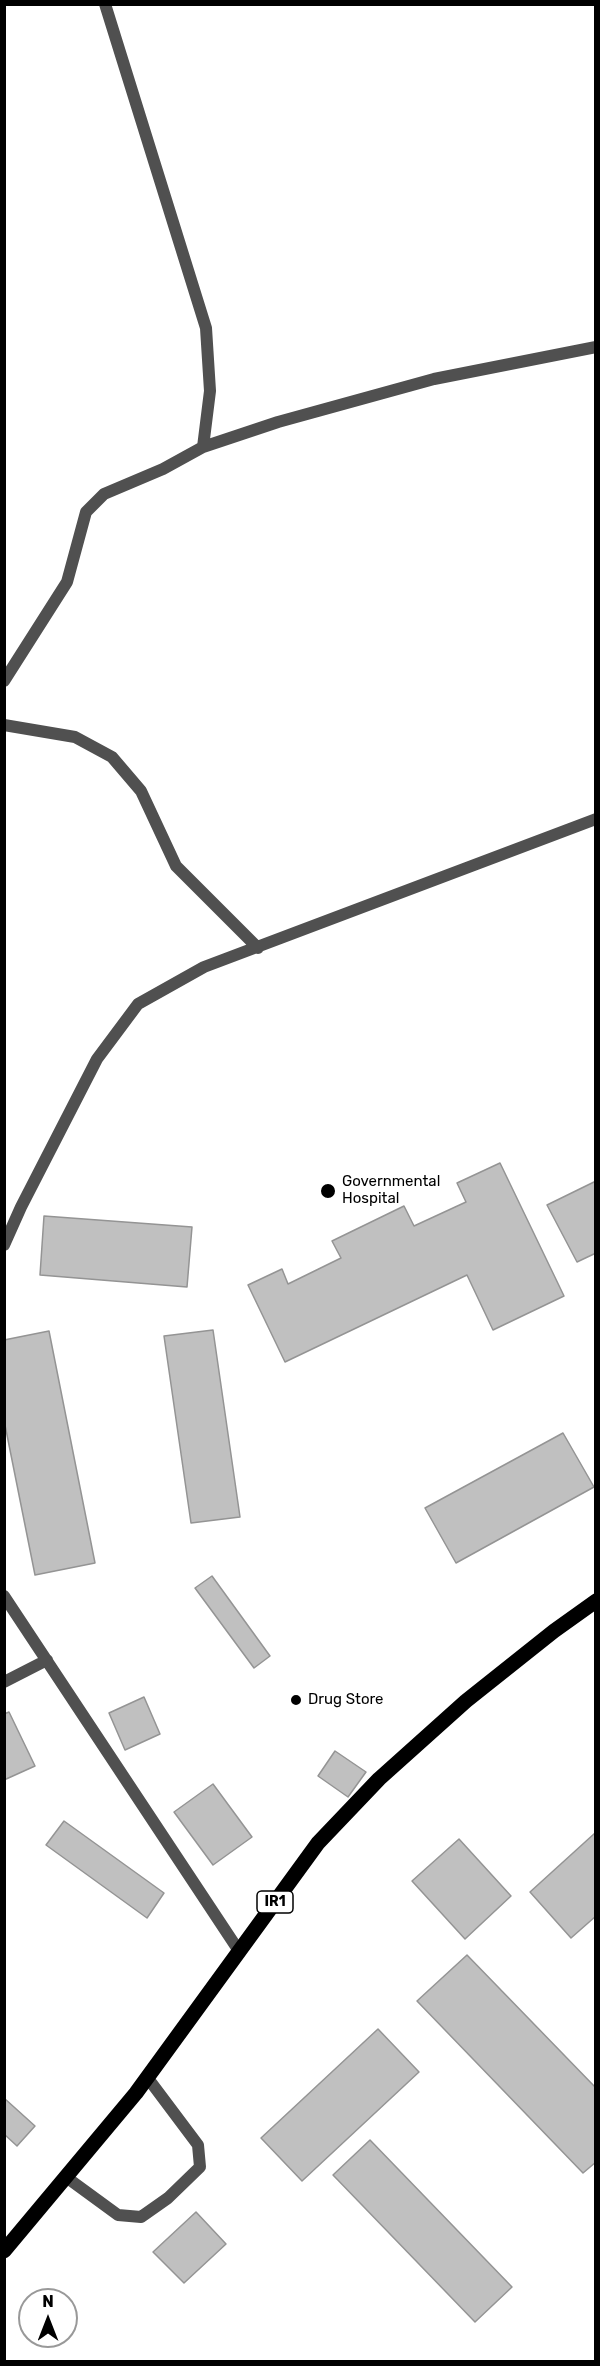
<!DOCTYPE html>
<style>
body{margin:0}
#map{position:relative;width:600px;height:2366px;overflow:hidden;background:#fff;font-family:Rubik,sans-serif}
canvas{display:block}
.frame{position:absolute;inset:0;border:6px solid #000;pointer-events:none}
.north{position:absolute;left:18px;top:2288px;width:60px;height:60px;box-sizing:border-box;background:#fff;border:2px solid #999;border-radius:50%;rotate:0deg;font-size:16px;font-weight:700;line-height:24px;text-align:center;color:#000}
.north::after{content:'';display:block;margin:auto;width:21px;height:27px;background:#000;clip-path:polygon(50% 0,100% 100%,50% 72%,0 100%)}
</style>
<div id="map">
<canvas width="600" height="2366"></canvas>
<div class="frame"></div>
<div class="north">N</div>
</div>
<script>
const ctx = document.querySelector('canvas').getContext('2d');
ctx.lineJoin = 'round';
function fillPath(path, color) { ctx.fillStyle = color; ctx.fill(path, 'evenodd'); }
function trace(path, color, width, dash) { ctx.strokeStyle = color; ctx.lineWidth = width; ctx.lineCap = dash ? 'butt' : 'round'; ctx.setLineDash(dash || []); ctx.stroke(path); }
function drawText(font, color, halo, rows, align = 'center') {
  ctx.font = font + ' Rubik,sans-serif'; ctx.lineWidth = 5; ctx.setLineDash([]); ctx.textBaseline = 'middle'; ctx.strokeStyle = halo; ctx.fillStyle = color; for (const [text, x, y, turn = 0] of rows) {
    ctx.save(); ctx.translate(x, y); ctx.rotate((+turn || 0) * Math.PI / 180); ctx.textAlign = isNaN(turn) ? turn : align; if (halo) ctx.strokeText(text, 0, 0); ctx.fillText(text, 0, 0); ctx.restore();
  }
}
const building = new Path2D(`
 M500,1163L564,1296L493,1330L467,1275L285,1362L248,1285L282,1269L288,1284L341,1258L332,1241L404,1206L414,1226L466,1202L457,1183Z
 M596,1181V1253L577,1262L547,1205Z
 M44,1216L192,1227L187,1287L40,1275Z
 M213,1330L240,1517L191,1523L164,1336Z
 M49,1331L95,1563L35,1575L4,1420V1340Z
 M563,1433L594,1487L456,1563L425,1508Z
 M212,1576L270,1656L254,1668L195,1588Z
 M144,1697L160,1734L125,1750L109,1713Z
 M9,1712L35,1766L4,1780V1714Z
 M335,1751L366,1772L348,1797L318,1776Z
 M213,1784L252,1837L213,1865L174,1812Z
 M64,1821L164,1893L147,1918L46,1845Z
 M595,1833L596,1916L571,1938L530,1892Z
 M459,1839L511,1896L465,1939L412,1881Z
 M467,1955L596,2088V2162L583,2173L417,2001Z
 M378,2029L419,2072L302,2181L261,2138Z
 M4,2098L35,2126L17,2146L4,2134Z
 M370,2140L512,2287L475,2322L333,2175Z
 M196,2212L226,2244L184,2283L153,2252Z`);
fillPath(building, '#c0c0c0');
trace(building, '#949494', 1.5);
trace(new Path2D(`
 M66,2177L118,2215L141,2217L168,2198L200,2167L198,2145L147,2077`), '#505050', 12);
trace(new Path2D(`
 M105,4L206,328L210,391L203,447
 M4,681L67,582L86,512L104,494L163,469L203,447L278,422L434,379L596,347
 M4,725L75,737L112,757L141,791L176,866L258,948
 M4,1245L21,1207L97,1059L138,1004L204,967L596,819
 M4,1596L239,1951
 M4,1682L47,1660`), '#505050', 12);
trace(new Path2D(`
 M4,2251L136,2093L318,1843L379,1779L466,1701L554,1631L596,1601`), '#000', 15);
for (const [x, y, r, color] of [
 [328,1191,8,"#000"],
 [296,1700,6,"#000"]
]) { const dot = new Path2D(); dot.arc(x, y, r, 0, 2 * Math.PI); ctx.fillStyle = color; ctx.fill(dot); trace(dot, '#fff', 2); }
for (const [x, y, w] of [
 [275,1902,36]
]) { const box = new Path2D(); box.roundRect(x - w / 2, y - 11, w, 22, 4.5); ctx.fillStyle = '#fff'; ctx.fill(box); trace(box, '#000', 1.5); }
drawText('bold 14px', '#000', null, [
 ["IR1",275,1902]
]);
drawText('15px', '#000', '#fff', [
 ["Governmental",342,1182],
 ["Hospital",342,1199],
 ["Drug Store",308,1700]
], 'left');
</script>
